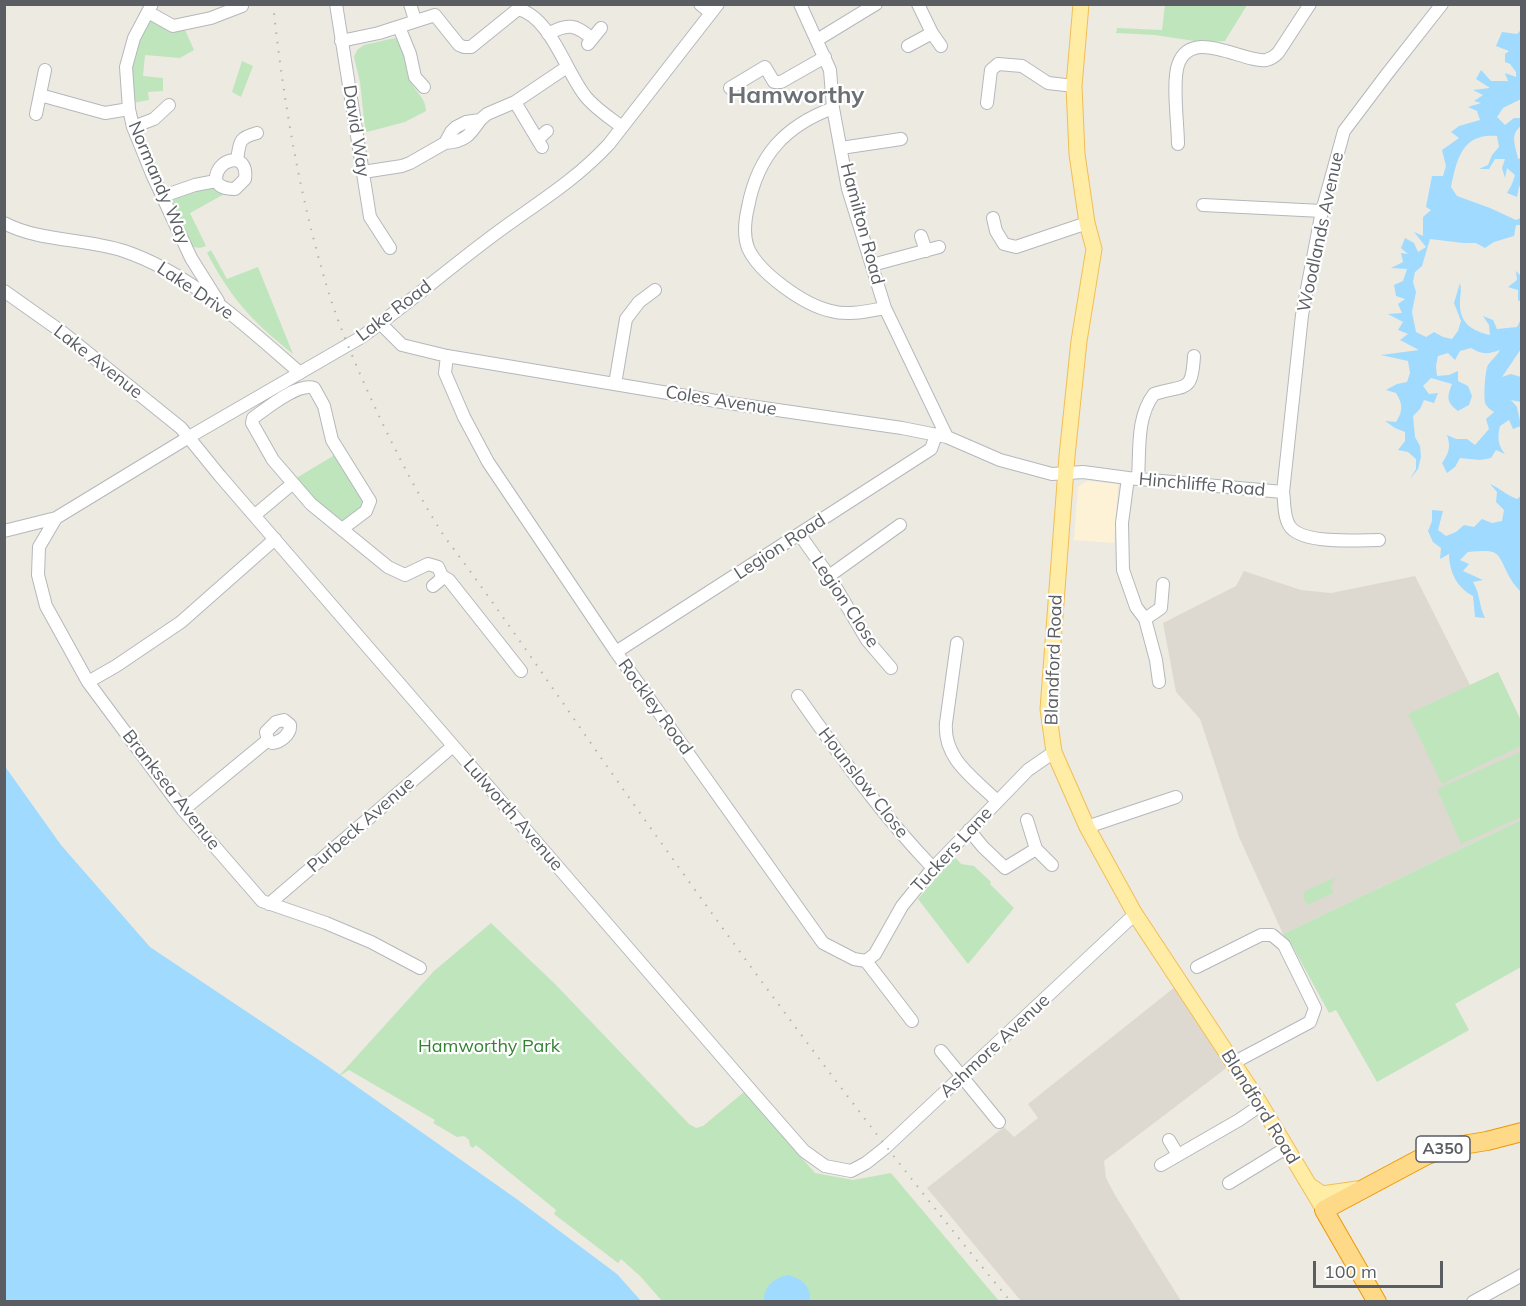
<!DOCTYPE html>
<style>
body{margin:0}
#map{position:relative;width:1526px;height:1306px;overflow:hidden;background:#edeae1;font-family:Mulish,sans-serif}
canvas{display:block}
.frame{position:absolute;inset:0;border:6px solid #5a5e63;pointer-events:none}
.scale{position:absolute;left:1313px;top:1261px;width:130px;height:27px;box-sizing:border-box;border:3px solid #5a5e63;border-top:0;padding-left:8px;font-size:18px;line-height:21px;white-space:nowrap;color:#5a5e63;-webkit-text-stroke:4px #fff;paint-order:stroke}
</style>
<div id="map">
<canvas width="1526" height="1306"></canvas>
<div class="frame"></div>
<div class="scale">100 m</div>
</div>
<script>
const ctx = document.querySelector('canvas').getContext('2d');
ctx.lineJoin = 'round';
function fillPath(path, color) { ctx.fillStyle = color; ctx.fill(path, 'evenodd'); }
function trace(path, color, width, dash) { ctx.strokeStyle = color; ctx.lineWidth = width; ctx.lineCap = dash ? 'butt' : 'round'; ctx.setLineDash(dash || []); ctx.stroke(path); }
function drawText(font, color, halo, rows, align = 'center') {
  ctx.font = font + ' Mulish,sans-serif'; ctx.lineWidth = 4.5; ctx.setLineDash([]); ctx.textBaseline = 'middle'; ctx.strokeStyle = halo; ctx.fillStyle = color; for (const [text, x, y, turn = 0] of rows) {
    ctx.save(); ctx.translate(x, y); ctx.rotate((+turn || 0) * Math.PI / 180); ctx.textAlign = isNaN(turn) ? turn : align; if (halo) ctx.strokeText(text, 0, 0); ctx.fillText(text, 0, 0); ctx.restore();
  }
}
fillPath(new Path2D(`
 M1087,481L1118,484L1114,543L1074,540L1078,487Z`), '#fef2d6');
fillPath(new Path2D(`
 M1244,571L1301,590L1331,593L1415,576L1470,685L1498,672L1521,721V820L1283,934L1239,837L1200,719L1176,692L1163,623L1236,586Z
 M1180,983L1233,1063L1104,1161L1106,1178L1115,1195L1181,1301H1021L927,1188L1004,1127L1014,1137L1038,1118L1028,1104Z`), '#ddd9d0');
fillPath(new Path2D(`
 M1165,5H1247L1225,41L1201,42L1155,35L1116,33L1117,28L1162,30Z
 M154,19L172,31L185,30L194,50L180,58L145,55L143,76L163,78V91L148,92L149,100L132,103L131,60L150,20Z
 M395,38C408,49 404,63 408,77C413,90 426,97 426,111L405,122L367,132L365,129L360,82L354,57L357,50L364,45Z
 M242,61L253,66L241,97L232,92Z
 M207,188L228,192L190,213L206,246C199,249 196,248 189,245L169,202L186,193Z
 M211,250L227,279L258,267L293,354C252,321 232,300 207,253Z
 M338,453L366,505L343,523L338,522L293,480Z
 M1498,672L1521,721V746L1442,784L1408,714Z
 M1520,752L1522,757L1521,817L1461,844L1437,789Z
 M1521,820V967L1455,1004L1469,1030L1377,1082L1336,1010L1329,1013L1293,947L1283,934Z
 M954,856L961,864L974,866L991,882L990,884L1014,908L968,964L918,899Z
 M1336,877L1330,886L1333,893L1307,905L1303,897L1305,891Z
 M491,923L555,984L689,1124L696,1128L703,1126L744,1092L815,1173L853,1180L891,1173L999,1301H662L640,1276L621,1259L618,1263L554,1214L556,1210L476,1145L473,1148L470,1146L469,1140L464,1136L457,1137L433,1123L435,1120L349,1070L338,1077L434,971Z`), '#bfe5bd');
fillPath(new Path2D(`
 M1521,30V99L1503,108L1497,117L1505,125L1514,118H1521V126C1509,135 1516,146 1518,159L1521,158V185L1519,187L1517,197L1507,193L1512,184L1515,175L1507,168L1505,178L1502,168L1505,159H1495L1489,169H1479L1488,165L1492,155L1499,147L1497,136C1462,133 1457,159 1451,187L1457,196L1490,208L1516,220L1521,218V225H1516L1514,236L1494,242L1485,248L1476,243H1463L1430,239L1422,266L1415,272L1413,282L1416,292L1412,312L1416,332L1426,337L1434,332L1443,337L1452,339L1458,331L1461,321L1454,303L1460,283C1462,293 1460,294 1460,302C1459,323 1472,331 1490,335L1489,325L1483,316L1493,320L1497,329L1517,327L1521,319V349L1502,377L1511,374L1521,377V402L1511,400L1517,407L1521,426L1513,429L1509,420L1500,426C1497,438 1498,445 1505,454L1496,450L1491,458L1480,460L1460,458L1455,467L1447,473L1442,463C1449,453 1451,447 1447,435L1456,439H1467L1475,445L1489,429L1486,419L1494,412C1491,410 1488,408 1486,405C1483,401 1485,370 1488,365C1491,360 1497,356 1500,350C1489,354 1482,355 1471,348L1460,351L1455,360L1448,353L1438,356L1436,366L1437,376L1449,375L1458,371V381L1468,386L1472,396L1469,405L1458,411C1446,402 1447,397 1452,384L1431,378L1423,386L1429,394L1438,393L1434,403L1424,400L1420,409L1413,416L1415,437L1420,446L1421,457L1418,469L1410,479L1416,469V459L1408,452L1398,450L1405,441V432L1395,428L1385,421L1396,422C1403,411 1403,404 1396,393L1386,390L1397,384L1407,382L1410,373L1408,361L1381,355L1419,350L1400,340L1408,334L1398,330L1403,322L1388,314L1402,313L1398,304L1405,299L1396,296L1394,285L1403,281L1407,269L1391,268L1403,262L1401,253L1408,254L1401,248L1405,238L1414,243L1418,252L1426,247L1414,232L1423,236V217L1431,210L1426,207L1432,176H1443L1446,166L1442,150L1459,138L1451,132L1459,126L1480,120L1477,111L1468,107L1481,103L1474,101L1483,95L1473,90L1490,88L1476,79L1481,70L1491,81H1508L1505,73L1516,77V72L1510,64L1505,62V54L1509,51L1496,46L1502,32L1517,34Z
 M1516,271L1521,276V302L1518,300V290L1508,287L1517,280Z
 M1490,484C1500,488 1506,495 1517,499L1521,496L1522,594C1518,588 1513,584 1510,578C1496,551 1501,549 1468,552L1460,560L1469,564L1463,571L1483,580L1473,582C1480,593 1479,606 1485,618L1475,617L1473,596C1457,588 1449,572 1449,554L1440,559L1441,548L1433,542L1428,531L1432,521V510L1443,511L1438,530L1446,536L1456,532L1464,525L1474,527L1482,519L1492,523L1502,521L1504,510L1496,502L1497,492Z
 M4,765L61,845L150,947L319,1060L518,1200L617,1274L641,1301H5Z
 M787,1275C801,1278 811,1285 810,1301H764C764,1286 773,1279 787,1275Z`), '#a0daff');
const minor = new Path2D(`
 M152,4L134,38L126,67L129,109L133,127L152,174L191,258L218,301
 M336,4L370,217L390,248
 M410,4L415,20
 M700,4L711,13
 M800,4L830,70L833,108L848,189L885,308L947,437
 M918,4L932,33L941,46
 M148,12L173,26L211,18L242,6
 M399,27L410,54L415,77L424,87
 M548,34C567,23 576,24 592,39
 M817,40L876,4
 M341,41L379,33L435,15L459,45L464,47H471L518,9C551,17 566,73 586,97C596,109 610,118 622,127
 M588,44L601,28
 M908,46L932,33
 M730,88L765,67L774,82H781L825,57
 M40,95L105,113L129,109
 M515,102L542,147
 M987,103L991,70L998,64L1022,66L1048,83L1074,86
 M833,108C785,126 758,155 748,207C745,220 743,235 748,248C759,273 804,305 831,311C848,316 868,311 885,308
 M36,114L45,70
 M133,127L154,119L169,105
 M538,139L547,131
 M445,143C465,142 470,135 480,120
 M1178,144C1178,124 1172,83 1178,65C1191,26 1243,63 1266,60C1271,59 1274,57 1278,53L1310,4
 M841,148L901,139
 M237,160C240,142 238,138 257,133
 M363,172L402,166L410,163L445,143L451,132L456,127L466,122L480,120L487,114L515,102L567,67
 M163,196L195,185L216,181C214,159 249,149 245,179L235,189C227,189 220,188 216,181
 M1203,205L1322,211
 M993,218L996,231L1004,244L1016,247L1087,223
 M4,223C40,242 85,238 124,251C192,274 247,327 300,373
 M921,236L926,251
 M872,265L939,247
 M4,291L62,332L181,428L220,476L755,1095L804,1151L825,1166L851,1171L866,1163L885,1148L1135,914
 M381,324L402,345L447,356L722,402L902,428L947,437L1000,460L1052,474L1083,472L1128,478L1283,492
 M447,356L445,373L464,417L488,462L616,652L823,943L854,959L866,961L912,1021
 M615,384L626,319L639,302L655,290
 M1128,478L1122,523L1123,570L1136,607L1145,619L1156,660L1159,682
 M1138,479C1140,451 1136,417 1154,394C1186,384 1192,394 1194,356
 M255,515L292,484
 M56,518L39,547L38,575L46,606L88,682L183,810L262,901L326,923L371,942L420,968
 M342,529L366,511L370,501L332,440L324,406L314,388C298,382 266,409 253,418L252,423L273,460L311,504L388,567L405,575L428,564L438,567L442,576L439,581L433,586
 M4,531L56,518L189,437L360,338C405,306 447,270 491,237C532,206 573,183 609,144L718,4
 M800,535L829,576L867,640L891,668
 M1379,540C1358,540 1300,545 1289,525C1283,515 1285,503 1283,492L1302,315L1322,211L1344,131L1387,74L1442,4
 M442,576L449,580L521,671
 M829,576L900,525
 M1145,619L1161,608L1163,584
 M957,643L946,723C943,759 974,778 997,801
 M616,652L931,449L936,435
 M88,682L116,666L181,622L275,539
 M798,696C840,756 882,815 933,868
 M183,810L268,740L266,732L276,722L284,720L290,725C291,734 281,742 272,743L268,740
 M1087,827L1176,797
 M969,830L983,847L1005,868L1036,849L1027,820
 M1036,849L1052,865
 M269,904L453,746
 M866,961L875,954L902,906L933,868L1028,770L1054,752
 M1197,967L1261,935H1272L1284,945L1315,1008L1310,1022L1233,1063
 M941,1051L999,1122
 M1169,1140L1178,1155
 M1161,1165L1239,1120L1261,1105
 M1229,1183L1286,1148
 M1473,1302L1522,1275`);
const major = new Path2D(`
 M1081,4L1074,86L1077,154L1087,223L1094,249L1079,341L1067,456L1048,709L1054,752L1087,827L1135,914L1261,1105L1324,1210
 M1309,1185L1322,1194L1357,1189`);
const highway = new Path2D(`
 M1377,1302L1324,1210L1427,1155L1450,1147L1487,1141L1522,1132`);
trace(minor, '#b4b8bc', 14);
trace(major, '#f2be56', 17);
trace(highway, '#ef9800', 20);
trace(minor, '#fff', 12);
trace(major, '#ffeca5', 15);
trace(highway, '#fdd988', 18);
trace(new Path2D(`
 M273,4C283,97 298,188 324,277C334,313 349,349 364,383C388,437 413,487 444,536C510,624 571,716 635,806C755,975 878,1142 1011,1302`), '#b3b4b4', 2, [1.5, 8]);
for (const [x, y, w] of [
 [1443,1149,54]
]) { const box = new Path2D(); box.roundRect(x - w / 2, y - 13, w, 26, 4.5); ctx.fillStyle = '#fff'; ctx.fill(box); trace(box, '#5a5e63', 1.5); }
drawText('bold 16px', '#5a5e63', null, [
 ["A350",1443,1149]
]);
drawText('18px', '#5a5e63', '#fff', [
 ["David Way",356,131,81],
 ["Normandy Way",159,183,67],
 ["Hamilton Road",862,224,75],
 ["Woodlands Avenue",1321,232,-78],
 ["Lake Drive",195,291,34],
 ["Lake Road",394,311,-37],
 ["Lake Avenue",98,362,38],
 ["Coles Avenue",721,401,9],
 ["Hinchliffe Road",1202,485,5],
 ["Legion Road",780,547,-33],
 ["Legion Close",845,602,56],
 ["Blandford Road",1054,660,-88],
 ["Rockley Road",655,707,54],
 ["Hounslow Close",863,783,52],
 ["Branksea Avenue",171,790,52],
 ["Lulworth Avenue",513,815,49],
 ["Purbeck Avenue",361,825,-41],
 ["Tuckers Lane",952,850,-47],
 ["Ashmore Avenue",995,1046,-43],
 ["Blandford Road",1260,1107,58]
]);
drawText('18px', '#338133', '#fff', [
 ["Hamworthy Park",489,1047]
]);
drawText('bold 24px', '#6b7075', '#fff', [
 ["Hamworthy",796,96]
]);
</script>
